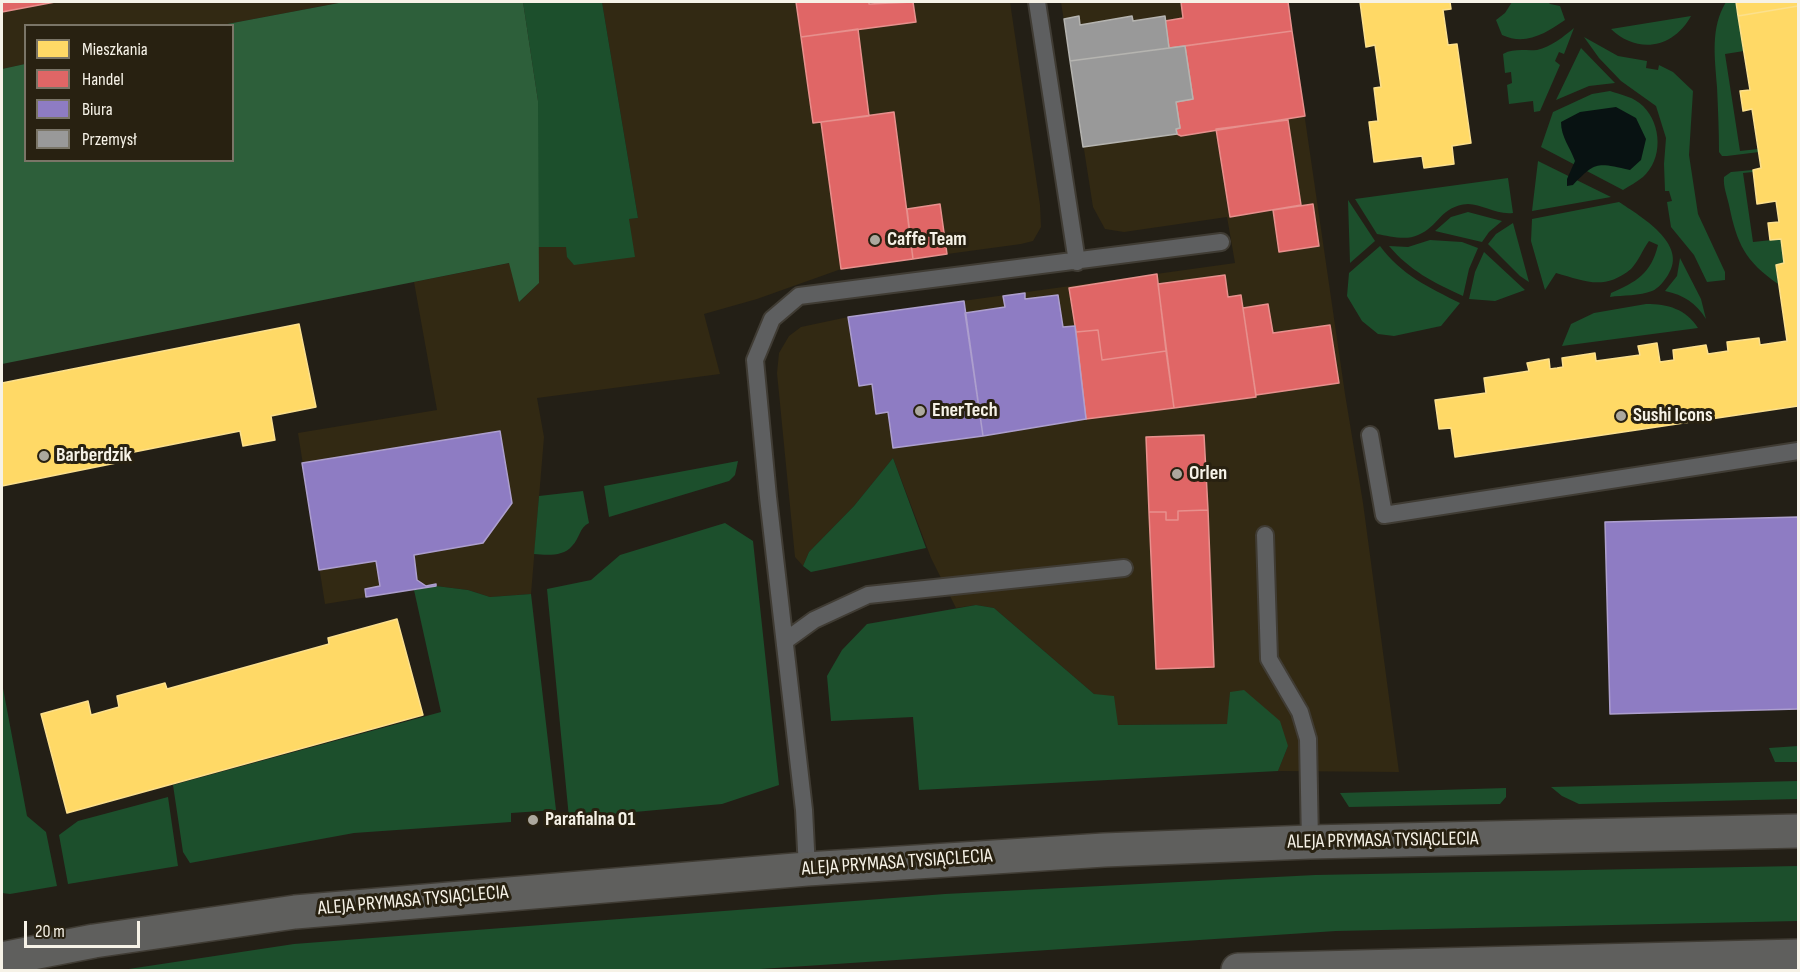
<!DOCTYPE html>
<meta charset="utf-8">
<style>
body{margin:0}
#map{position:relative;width:1800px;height:972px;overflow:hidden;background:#231f16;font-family:"Sofia Sans Condensed",sans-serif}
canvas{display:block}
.frame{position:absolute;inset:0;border:3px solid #f6f2e7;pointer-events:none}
.legend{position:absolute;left:24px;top:24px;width:210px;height:138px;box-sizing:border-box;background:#282111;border:2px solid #7a7567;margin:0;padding:8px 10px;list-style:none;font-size:18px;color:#f6f2e7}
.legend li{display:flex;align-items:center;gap:12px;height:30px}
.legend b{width:30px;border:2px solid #7a7567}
.scale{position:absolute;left:24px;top:921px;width:116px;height:27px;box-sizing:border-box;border:3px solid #f6f2e7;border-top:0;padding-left:8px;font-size:18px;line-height:21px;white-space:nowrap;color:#f6f2e7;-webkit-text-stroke:4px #282111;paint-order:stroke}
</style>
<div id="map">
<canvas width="1800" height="972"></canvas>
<div class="frame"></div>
<ul class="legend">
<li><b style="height:16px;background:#ffd966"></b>Mieszkania</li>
<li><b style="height:16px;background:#e06666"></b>Handel</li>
<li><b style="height:16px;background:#8e7cc3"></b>Biura</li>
<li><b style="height:16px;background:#999"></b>Przemysł</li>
</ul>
<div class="scale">20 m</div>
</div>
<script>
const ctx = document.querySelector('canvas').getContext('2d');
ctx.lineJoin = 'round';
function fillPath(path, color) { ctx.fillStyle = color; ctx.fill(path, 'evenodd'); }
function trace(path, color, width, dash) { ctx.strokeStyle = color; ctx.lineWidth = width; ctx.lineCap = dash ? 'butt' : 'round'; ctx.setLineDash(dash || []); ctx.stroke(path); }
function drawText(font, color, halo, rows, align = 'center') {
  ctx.font = font + ' "Sofia Sans Condensed",sans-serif'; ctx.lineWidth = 6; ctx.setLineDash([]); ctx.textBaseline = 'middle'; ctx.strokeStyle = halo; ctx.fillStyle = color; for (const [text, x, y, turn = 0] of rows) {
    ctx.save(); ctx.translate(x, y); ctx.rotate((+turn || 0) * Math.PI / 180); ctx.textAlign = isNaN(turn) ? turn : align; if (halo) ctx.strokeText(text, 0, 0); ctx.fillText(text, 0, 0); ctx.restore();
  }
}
fillPath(new Path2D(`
 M2,2H344L222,25L26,26L25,64L2,69Z
 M602,2H1010L1040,205L1041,227L1033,241L1021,244L844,268L757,299L704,314L720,374L537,398L544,437L531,594L490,597L468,590L436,586L325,604L298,433L437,410L414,282L510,263L519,302L539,283L538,247H566L628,219L638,218Z
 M1061,2H1288L1345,394L1363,503L1399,772L1278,771L1288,746L1230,692L1228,724L1117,725L1094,694L994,608L976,605L956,608L931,558L893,458L854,506L809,552L803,566L795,557L777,373L779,353L789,336L801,327L848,317L1235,263L1227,217L1124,232L1105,229L1093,207Z`), '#322913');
fillPath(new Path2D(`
 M523,2H602L638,218L629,219L635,257L574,265L567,257L566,247H538V101Z
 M1512,2H1548L1550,4L1560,6L1565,20C1546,33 1526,46 1502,35L1496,20L1505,13Z
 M1726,2H1736L1744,51L1725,54L1740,151L1758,149L1759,152L1727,156H1722L1719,152C1719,131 1718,109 1717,87C1715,58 1710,28 1726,2Z
 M1691,16C1673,49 1637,54 1611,29Z
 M1574,28L1564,54L1559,52L1555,61L1560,65L1540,111L1534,112L1533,101L1509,104L1507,85L1512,83L1511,72L1505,73L1503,54C1514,48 1525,51 1537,50C1551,47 1563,37 1574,28Z
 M1584,37L1618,56L1647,61L1646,68L1658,70L1659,65L1673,72L1693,91L1689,155L1698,214L1725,272V280L1707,282L1694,255L1671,227L1667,202L1672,201L1669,191H1665L1664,164L1666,138L1656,106L1621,81L1599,58Z
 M1581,48L1615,83L1589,86L1556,100Z
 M1610,91C1622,95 1634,97 1643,106C1662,125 1663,159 1643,177C1637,182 1629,186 1623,190L1541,147L1553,112L1592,94Z
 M1538,161L1611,197L1532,211Z
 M1753,170V172L1743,173L1753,242L1781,239L1784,263L1776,265L1778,284C1745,261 1737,244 1729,205C1727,196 1723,186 1724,177L1731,172Z
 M1508,178L1513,213C1496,215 1482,204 1468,204C1440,206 1439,227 1418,235C1406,241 1389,236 1377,234L1355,199Z
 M1348,200L1375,241L1350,263Z
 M1619,202C1640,216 1689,244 1668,275C1665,280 1658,289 1652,291C1640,296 1623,295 1610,297L1611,293C1636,282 1651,274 1658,245L1649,241C1643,249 1638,262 1631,269C1604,291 1585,281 1556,273L1545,290L1531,241L1532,219Z
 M1468,212L1502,221L1489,232L1482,242L1435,231L1451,217Z
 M1513,223L1529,282L1520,276L1488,244L1496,234Z
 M1430,240L1462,242L1478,248L1469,269L1463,296C1434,283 1409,270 1389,246L1408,247Z
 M1380,246C1400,274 1430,288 1460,303L1441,326L1394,336L1378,334L1362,321L1347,296L1349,273Z
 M1484,252L1525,290L1495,301L1469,299L1475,272Z
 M1680,258L1701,299L1706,319C1696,303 1684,295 1665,291L1677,276Z
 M1646,304C1668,304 1686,309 1698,328L1562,346L1571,324L1594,313Z
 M893,458L926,548L811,572L803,566L809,552L854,506Z
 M738,461L735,475L729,481L609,517L604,486Z
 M583,491L589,523C579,528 580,538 572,546C563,557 546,555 534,554L539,496Z
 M725,523L753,541L779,785L722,804L569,818L547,589L591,580L620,555Z
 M436,586L468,590L490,597L531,594L556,810L511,813V822L354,833L190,863L183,852L173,785L441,712L414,590Z
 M976,605L994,608L1094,694L1114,696L1118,725L1227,724L1230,692L1244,690L1280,721L1288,746L1278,771L919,790L913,717L831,721L827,676L842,650L867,624Z
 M2,683L27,816L46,832L57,886L10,894L2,893Z
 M1798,746V762H1775L1769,748Z
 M1798,781V799L1579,804L1562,796L1551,787Z
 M1506,788V797L1500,804L1349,807L1340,793Z
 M168,797L178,866L68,884L59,835L78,821Z
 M1798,866V921L1336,931L745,970H122L294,944L945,894L1315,875Z`), '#1c4f2c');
fillPath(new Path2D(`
 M344,2H523L538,101L539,283L519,302L509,263L2,364V69L25,64L26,160H232V26L222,25Z`), '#2d5f3a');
fillPath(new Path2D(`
 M1616,107L1636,118L1646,139L1641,160L1630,170C1597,163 1596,161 1573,185L1567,186V179L1575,161C1570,147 1561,137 1561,122L1580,112Z`), '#081212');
const homes = new Path2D(`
 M1360,2H1450L1451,9L1443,10L1448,45L1457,44L1471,143L1452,146L1454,164L1424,168L1422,156L1374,162L1369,122L1378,121L1374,88L1381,87L1375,45L1366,47Z
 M1736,2H1798V6L1738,16Z
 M1798,6V406L1455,457L1451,428L1439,429L1435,400L1486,393L1484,378L1529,371L1527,363L1549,359L1550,369L1557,368L1563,367L1562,358L1595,353L1596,361L1640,355L1638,346L1657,343L1660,362L1674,360L1673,350L1706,345L1708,354L1728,351L1727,342L1759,338L1760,345L1787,341L1776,265L1784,263L1781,239L1770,240L1768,223L1779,222L1776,201L1757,204L1753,170L1761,168L1752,109L1743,111L1740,91L1750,90L1738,16Z
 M299,324L316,407L271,416L275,440L243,446L240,431L119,455L121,462L2,486V383Z
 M397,619L423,715L67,813L41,714L88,701L91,715L119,707L117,696L165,683L167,689L329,644L328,638Z`);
fillPath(homes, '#ffd966');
trace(homes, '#fce08d', 1.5);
const shops = new Path2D(`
 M2,2H55L2,12Z
 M796,2H869V4L913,2L916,22L801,37Z
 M1181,2H1288L1292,31L1169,48L1165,21L1183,18Z
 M858,29L869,116L813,123L801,37Z
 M1292,31L1305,116L1181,136L1177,134L1176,129L1180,128L1176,102L1193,99L1185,46Z
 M894,112L913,259L841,269L821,122Z
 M1288,120L1301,205L1230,217L1216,129Z
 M940,204L947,254L913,259L907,209Z
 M1313,204L1319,246L1279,252L1273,210Z
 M1157,274L1166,351L1102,360L1098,330L1076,332L1069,288Z
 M1225,275L1228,297L1241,295L1256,397L1174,408L1158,284Z
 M1268,304L1273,333L1330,325L1339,383L1256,395L1243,308Z
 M1098,330L1102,360L1166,351L1174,408L1086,419L1076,332Z
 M1204,435L1208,510L1178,511V520H1166V512H1149L1146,437Z
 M1208,510L1214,667L1156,669L1149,512H1166V520H1178V511Z`);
fillPath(shops, '#e06666');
trace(shops, '#e7908d', 1.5);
const offices = new Path2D(`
 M1025,293V299L1058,295L1063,327L1075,326L1086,419L983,436L965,313L1005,307L1003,296Z
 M964,301L983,436L893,448L888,412L876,414L872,384L859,386L848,317Z
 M500,431L512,503L483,543L414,555L417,580L426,586L436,584V586L366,597L365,589L380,586L376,561L319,570L302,463Z
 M1798,517V709L1610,714L1605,522Z`);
fillPath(offices, '#8e7cc3');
trace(offices, '#ad9fce', 1.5);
const industry = new Path2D(`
 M1079,16L1080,25L1132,16L1133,21L1165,16L1169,48L1070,61L1064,19Z
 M1185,46L1193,99L1176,102L1180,128L1176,129L1177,134L1083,147L1070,61Z`);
fillPath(industry, '#999');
trace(industry, '#b5b4b0', 1.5);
const lane = new Path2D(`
 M1037,2L1077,262
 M1370,435L1384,515L1798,451
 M1265,535L1269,659L1300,712L1308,739L1310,842
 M785,641L814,620L868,595L1124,568
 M807,869L804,810L768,497L755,360L772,319L799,296L1221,242`);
const primary = new Path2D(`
 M2,959L94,941L295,912L807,869L1104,850L1310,842L1798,831
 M1238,970L1798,956`);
trace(lane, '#403c34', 20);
trace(primary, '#403c34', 36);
trace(lane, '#5e5f60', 16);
trace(primary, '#5f5f5d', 33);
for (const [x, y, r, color] of [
 [875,240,6,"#aca89e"],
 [920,411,6,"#aca89e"],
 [1621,416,6,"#aca89e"],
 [44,456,6,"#aca89e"],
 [1177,474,6,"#aca89e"],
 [533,820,6,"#aca89e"]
]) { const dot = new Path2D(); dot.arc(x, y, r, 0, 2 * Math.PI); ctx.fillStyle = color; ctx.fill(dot); trace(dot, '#282111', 2); }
drawText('bold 20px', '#f6f2e7', '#282111', [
 ["Caffe Team",887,240],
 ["EnerTech",932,411],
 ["Sushi Icons",1633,416],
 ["Barberdzik",56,456],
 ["Orlen",1189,474],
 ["Parafialna 01",545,820]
], 'left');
drawText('20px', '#f6f2e7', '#282111', [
 ["ALEJA PRYMASA TYSIĄCLECIA",1383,841,-1],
 ["ALEJA PRYMASA TYSIĄCLECIA",897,863,-4],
 ["ALEJA PRYMASA TYSIĄCLECIA",413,901,-5]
]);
</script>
